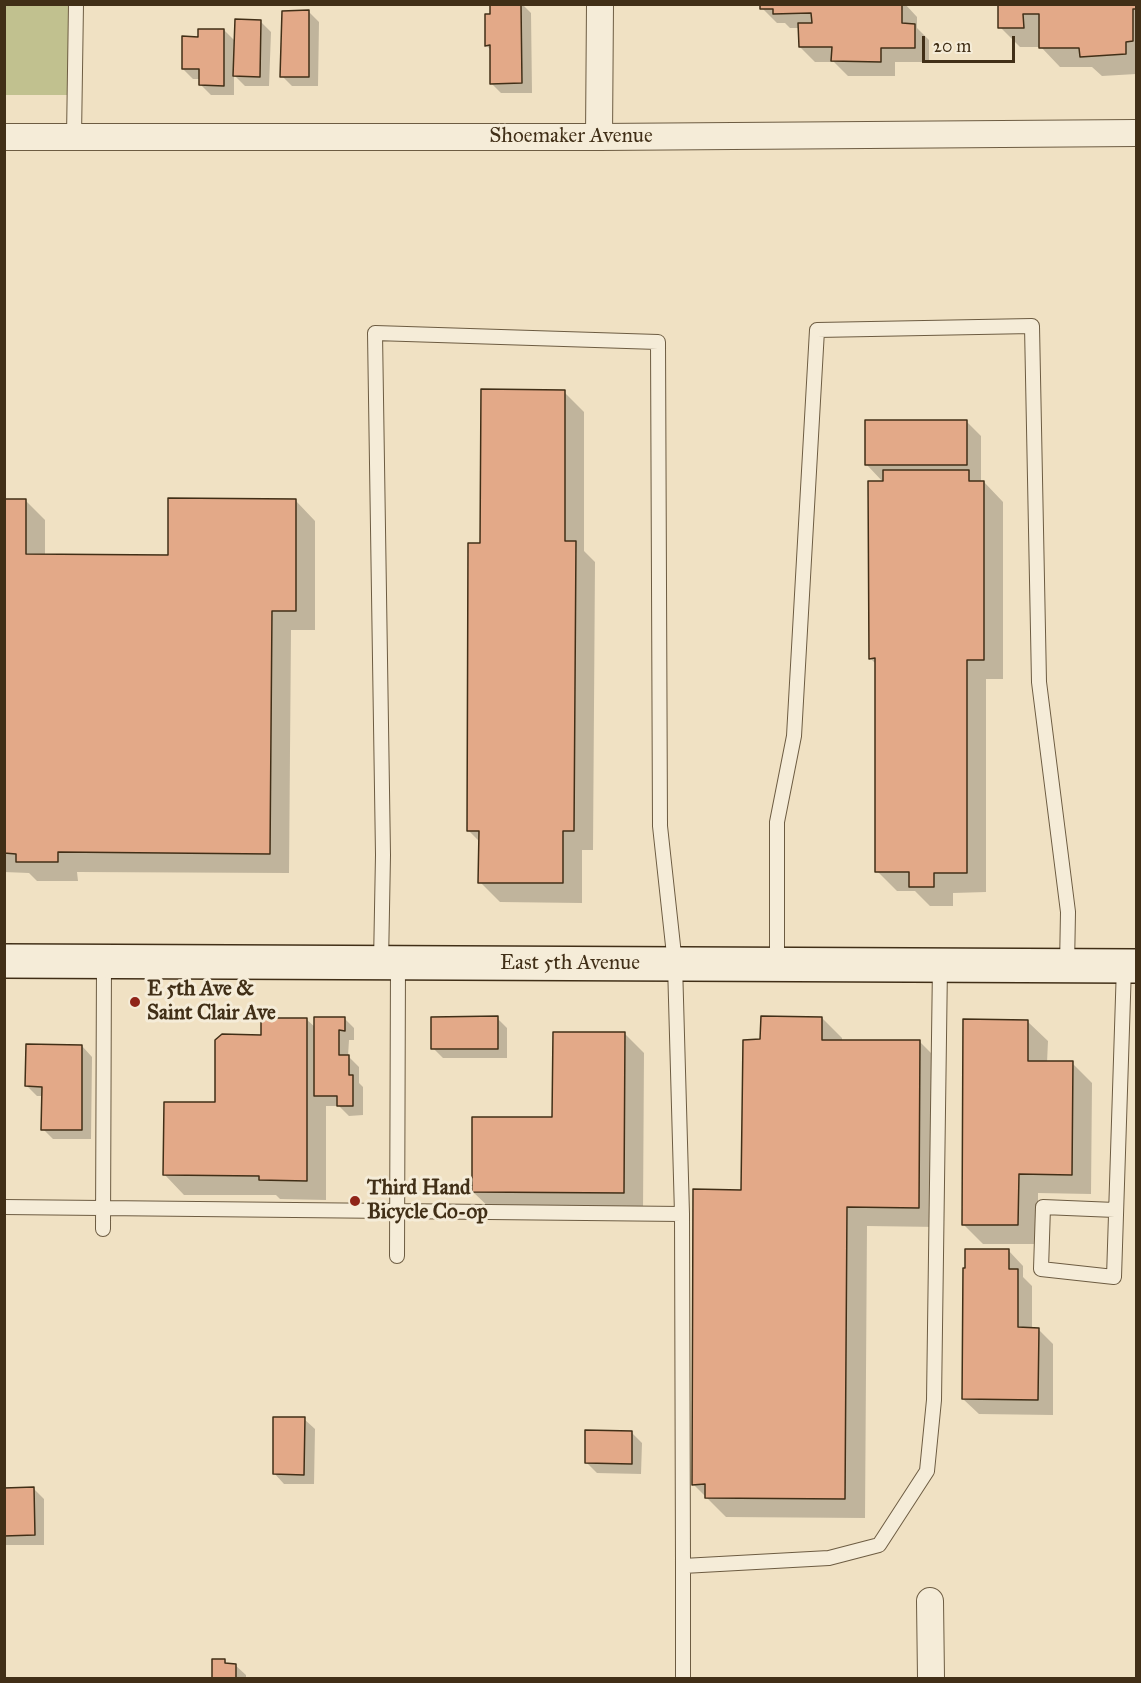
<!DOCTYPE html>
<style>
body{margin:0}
#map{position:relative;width:1141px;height:1683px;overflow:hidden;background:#f0e1c3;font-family:"IM FELL Great Primer",serif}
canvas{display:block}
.frame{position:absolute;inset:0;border:6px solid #412f17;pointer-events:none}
.scale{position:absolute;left:922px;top:36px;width:93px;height:27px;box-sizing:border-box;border:3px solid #412f17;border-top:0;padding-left:8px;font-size:18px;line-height:21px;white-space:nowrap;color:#412f17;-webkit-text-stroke:4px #f5ecd8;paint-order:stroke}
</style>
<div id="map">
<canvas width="1141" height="1683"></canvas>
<div class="frame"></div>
<div class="scale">20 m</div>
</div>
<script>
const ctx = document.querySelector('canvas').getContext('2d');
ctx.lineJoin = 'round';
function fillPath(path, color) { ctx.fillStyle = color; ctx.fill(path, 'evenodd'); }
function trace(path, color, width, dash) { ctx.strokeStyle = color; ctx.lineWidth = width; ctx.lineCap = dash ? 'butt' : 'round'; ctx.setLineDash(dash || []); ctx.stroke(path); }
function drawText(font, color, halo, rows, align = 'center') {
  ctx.font = font + ' "IM FELL Great Primer",serif'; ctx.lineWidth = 6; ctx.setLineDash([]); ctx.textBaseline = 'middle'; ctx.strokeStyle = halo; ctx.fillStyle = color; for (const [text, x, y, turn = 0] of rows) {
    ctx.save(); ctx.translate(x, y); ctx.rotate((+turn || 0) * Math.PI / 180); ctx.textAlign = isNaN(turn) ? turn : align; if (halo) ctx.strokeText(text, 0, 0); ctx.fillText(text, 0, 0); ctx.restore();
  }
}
fillPath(new Path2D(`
 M4,5H71L69,95H5Z`), '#c1c18f');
fillPath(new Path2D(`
 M492,4H522L531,13L532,93H501L491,83V50L486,45Z
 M762,4H905L917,17V28L929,40V62H895V76H848L834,62H815L800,47V28H790L785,23H777L762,8Z
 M1000,4H1136V74L1102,76L1092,67H1060L1041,47H1020L1000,27Z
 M309,12L319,22L318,86H292L282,76Z
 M260,21L271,32L269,86H245L234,75V95H211L201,85V79H193L183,69L199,38L224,30L236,42Z
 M564,392L584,412V551L595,562L593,850H582V903L500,902L480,882V842L468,830L481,545Z
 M966,421L981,436V482H984L1003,502V679H986V892L953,893V906H930L915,891H897L877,871V665L870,658L884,483L867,465Z
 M4,500H25L45,520V556L169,557L296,501L315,521V630H291L289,873L77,872L78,881H37L29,873L4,872Z
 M344,1018L354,1028V1040H349L348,1056L359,1067V1083L363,1087V1115L349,1116L339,1106H326V1200L280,1199L276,1195H184L165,1175L263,1036L306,1019L316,1028Z
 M497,1018L507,1028V1058H443L433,1048Z
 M822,1018L842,1038V1041L920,1042L939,1061V1227L867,1226L865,1518L726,1517L693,1484L743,1191L762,1041Z
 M1028,1022L1048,1041L1047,1063H1072L1092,1083L1091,1194L1038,1193V1244H983L963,1224Z
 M624,1033L644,1053L643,1212L493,1211L473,1192L554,1119Z
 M82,1046L92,1057L91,1139H53L43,1129V1096H37L27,1086Z
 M1008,1250L1023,1266V1277L1032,1286V1329H1038L1053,1344V1415L979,1414L963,1399Z
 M304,1419L315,1429L314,1484H284L274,1473Z
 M632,1433L642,1443L641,1474L597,1473L587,1463Z
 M4,1489H34L44,1499V1545H4Z
 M214,1660H224L229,1665H235L246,1675V1678H213Z`), '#0003');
const building = new Path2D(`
 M490,4H521L522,83L490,84V45L485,46V14H490Z
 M760,4H902V23L915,24V48H881V62L831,61L832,47H799L798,23H812L811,13L773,14V9H760Z
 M998,4H1136V9H1133V41L1126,42V54L1080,57L1079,48H1039V14H1023L1024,28H998Z
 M309,10V77H280L282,11Z
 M235,19L261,20L260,77L233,76Z
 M198,29H224V86L199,85V69H182V36L198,37Z
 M481,389L565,390V541H576L574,831H563V883H478L479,831H467L468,543H480Z
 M865,420H967V465H865Z
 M883,470H969V481H984V660H967V873H934V887H909V872H875V658L869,659L868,481H883Z
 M168,498L296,499V611H272L270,854L58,852V862H16V854L4,853V499H26V554L168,555Z
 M498,1016V1049H431V1017Z
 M761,1016L822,1017V1040H920L919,1208L847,1207L845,1499L705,1498V1484L692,1485L693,1189L741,1190L743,1040L760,1039Z
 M314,1017H345V1031L339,1030V1055H349V1075H353V1106H337V1096H314Z
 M261,1018H307V1181L259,1180V1176L163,1175L164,1102H215V1040L222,1034L261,1035Z
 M963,1019L1028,1020V1061H1073L1072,1175L1019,1174L1018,1225H962Z
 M553,1032H625L624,1193L472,1192V1117H552Z
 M26,1044L82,1045V1130H41L42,1087L25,1086Z
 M965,1249H1009V1269H1018V1327L1039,1328L1038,1400L962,1399L963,1268H965Z
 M273,1417H305L304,1475L273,1474Z
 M585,1430L632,1431V1464L585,1463Z
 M34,1487L35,1535L4,1536V1488Z
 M212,1659H225V1663L236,1664V1678H212Z`);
fillPath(building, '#e3a988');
trace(building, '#412f17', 1.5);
const service = new Path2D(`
 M74,137L76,4
 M777,964V822L794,736L817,330L1032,326L1039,682L1068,912L1067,966
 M4,1207L682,1214L675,964L660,826L658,342L375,333L383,855L381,963
 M1115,1210L1043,1207L1041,1269L1114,1277L1124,966
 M682,1214L683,1566L829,1558L879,1545L927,1471L934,1400L940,965
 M103,1229L104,962
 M397,1256L398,963
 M683,1566V1678`);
const minor = new Path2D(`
 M4,137H599L1136,133
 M599,137L600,4
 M930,1601L931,1678`);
const secondary = new Path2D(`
 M4,961L1136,966`);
trace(service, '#6d5c42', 16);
trace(minor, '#6d5c42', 28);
trace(secondary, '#412f17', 36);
trace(service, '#f5ecd8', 14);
trace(minor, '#f5ecd8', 26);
trace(secondary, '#f5ecd8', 33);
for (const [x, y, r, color] of [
 [135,1002,6,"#8f2418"],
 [355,1201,6,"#8f2418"]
]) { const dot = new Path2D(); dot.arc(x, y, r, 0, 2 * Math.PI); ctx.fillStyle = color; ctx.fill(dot); trace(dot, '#f5ecd8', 2); }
drawText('21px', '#412f17', '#f5ecd8', [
 ["Shoemaker Avenue",571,137],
 ["East 5th Avenue",570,964]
]);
drawText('bold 21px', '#412f17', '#f5ecd8', [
 ["E 5th Ave &",147,990],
 ["Saint Clair Ave",147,1014],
 ["Third Hand",367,1189],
 ["Bicycle Co-op",367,1213]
], 'left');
</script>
